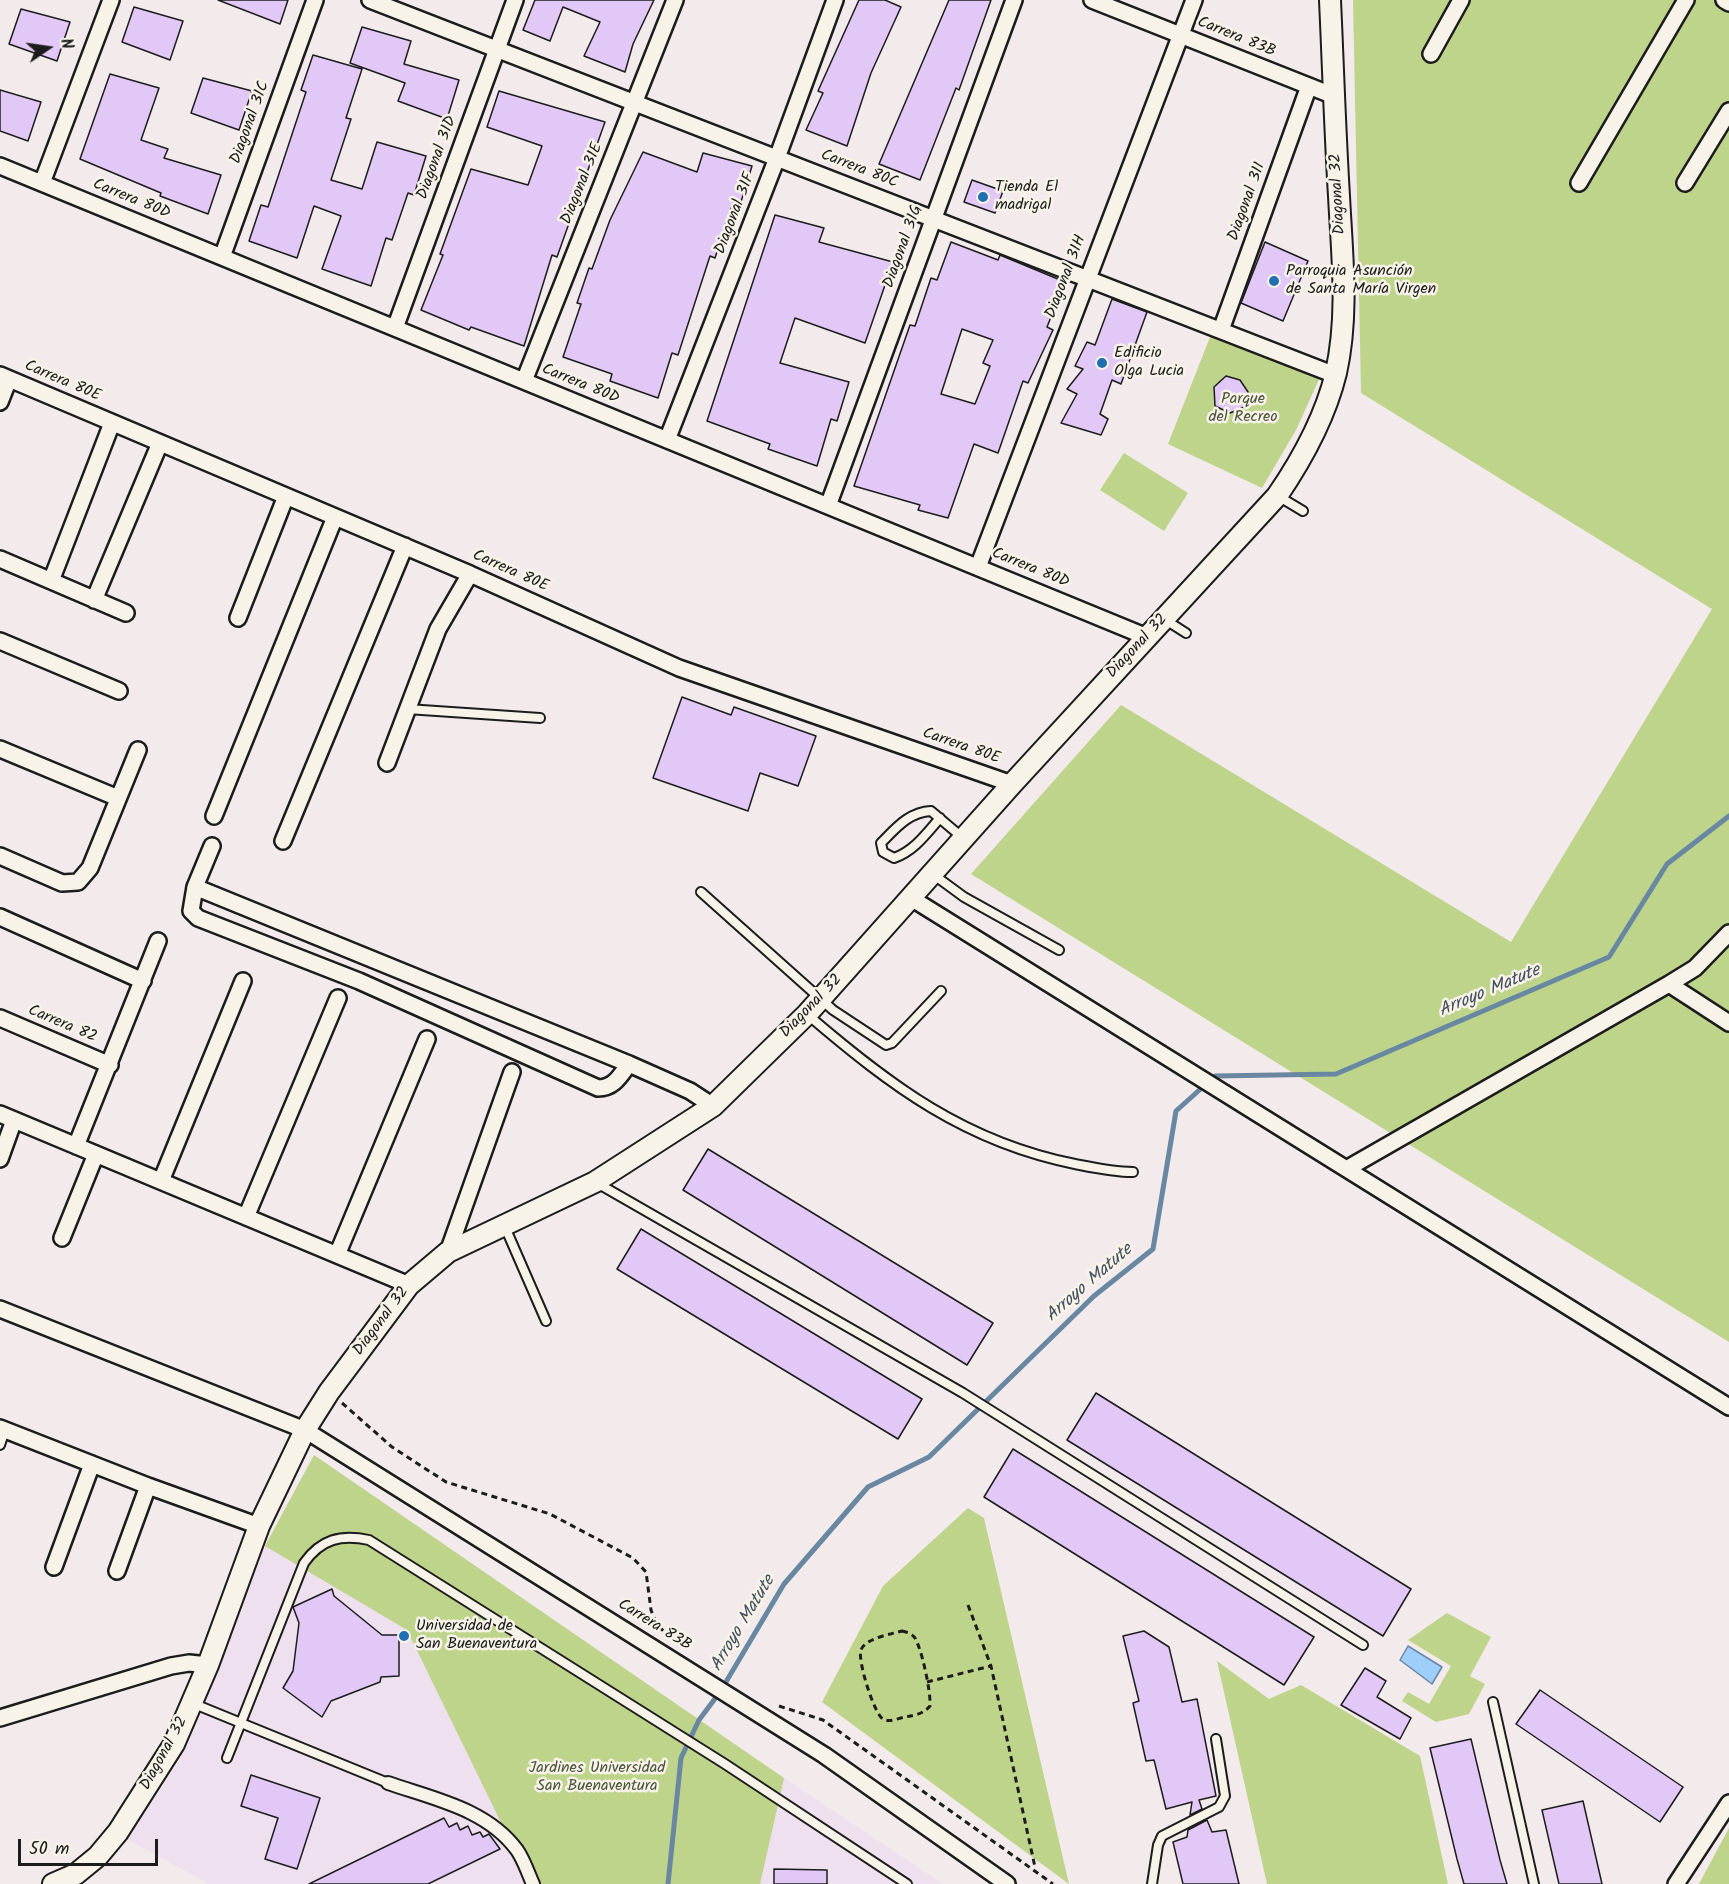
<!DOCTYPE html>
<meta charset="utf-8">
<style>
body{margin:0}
#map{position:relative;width:1729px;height:1884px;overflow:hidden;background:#f3eaeb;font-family:Kalam,sans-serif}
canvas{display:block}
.north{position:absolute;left:18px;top:18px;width:60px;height:60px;-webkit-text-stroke:4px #f7f3e8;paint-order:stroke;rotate:77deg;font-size:16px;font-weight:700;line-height:24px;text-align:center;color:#1c1c1c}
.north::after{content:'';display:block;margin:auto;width:21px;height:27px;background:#1c1c1c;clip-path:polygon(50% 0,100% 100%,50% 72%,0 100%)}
.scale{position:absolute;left:18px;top:1839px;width:140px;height:27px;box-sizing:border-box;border:3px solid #1c1c1c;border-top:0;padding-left:8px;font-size:18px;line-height:21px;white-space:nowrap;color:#1c1c1c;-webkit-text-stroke:4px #f7f3e8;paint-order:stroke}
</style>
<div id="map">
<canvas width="1729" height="1884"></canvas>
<div class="north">N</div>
<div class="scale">50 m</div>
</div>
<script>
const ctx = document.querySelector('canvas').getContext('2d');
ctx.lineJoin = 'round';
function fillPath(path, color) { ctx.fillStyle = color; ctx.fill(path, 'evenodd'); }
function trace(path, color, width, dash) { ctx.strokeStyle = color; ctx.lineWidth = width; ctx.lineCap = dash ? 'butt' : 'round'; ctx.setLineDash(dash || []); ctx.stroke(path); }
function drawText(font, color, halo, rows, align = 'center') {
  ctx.font = font + ' Kalam,sans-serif'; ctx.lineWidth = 5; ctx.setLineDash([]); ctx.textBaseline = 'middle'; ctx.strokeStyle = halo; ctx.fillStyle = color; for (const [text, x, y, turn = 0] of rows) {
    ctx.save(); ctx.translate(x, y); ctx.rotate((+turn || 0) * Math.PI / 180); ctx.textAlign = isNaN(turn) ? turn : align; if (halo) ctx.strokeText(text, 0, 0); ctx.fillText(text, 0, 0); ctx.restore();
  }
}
fillPath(new Path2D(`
 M314,1455L784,1778L943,1884H209L127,1839L178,1763L265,1546Z`), '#eee0ef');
fillPath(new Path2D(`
 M1353,0H1729V1342L971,874L1121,705L1511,942L1712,609L1361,393Z
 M1212,332L1321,375L1296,430L1262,488L1168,444Z
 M1124,453L1188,493L1164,531L1100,490Z
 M314,1455L784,1778L760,1884H531L407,1630L265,1546Z
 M968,1508L984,1518L1069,1884L822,1702L883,1586Z
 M1447,1613L1491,1637L1470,1676L1485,1684L1469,1714L1436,1722L1402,1701L1408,1692L1429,1704L1451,1666L1408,1640Z
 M1217,1661L1269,1699L1301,1685L1420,1756L1448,1884H1267Z
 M1729,1828V1884H1699Z`), '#bdd48a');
const water = new Path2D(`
 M1408,1646L1442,1667L1432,1684L1400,1660Z`);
fillPath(water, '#9ecefa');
trace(water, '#6a87a1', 1.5);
trace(new Path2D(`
 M668,1884L681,1758L699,1720L720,1692L784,1584L868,1487L929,1457L1094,1296L1153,1249L1176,1111L1215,1076L1336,1074L1609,957L1667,864L1729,816`), '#6a87a1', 5);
const building = new Path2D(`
 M218,0H288L280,24Z
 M535,0H654L633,44L625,72L584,56L600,22L563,7L550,41L523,30Z
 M859,0H885L901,7L871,73L847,146L806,130L823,93L818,91Z
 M949,0H991L959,90L956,88L920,180L879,164Z
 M134,7L183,21L170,60L122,42Z
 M21,9L70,22L57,61L9,44Z
 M362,27L411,41L404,64L459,80L447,119L398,101L405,83L350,63Z
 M313,55L362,69L346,118L351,119L331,180L362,189L377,142L426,156L414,195L408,193L392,240L386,238L371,286L322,269L341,216L314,206L297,258L249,241L261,205L268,207L306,92L301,90Z
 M110,74L159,88L141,140L168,149L164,158L221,175L208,214L160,196L161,193L80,159Z
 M203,78L252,91L239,130L191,113Z
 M0,90L41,102L28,141L0,131Z
 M499,91L605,122L557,257L552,255L524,346L471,327L469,330L421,310L443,255L440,254L471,169L528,185L542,146L487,127Z
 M643,152L697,172L703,153L752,166L740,205L733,203L715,258L710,256L678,355L672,353L658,398L610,381L612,374L563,357L581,304L577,303L589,268L592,269L610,220Z
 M972,180L1003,191L995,213L964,202Z
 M775,215L824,228L819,242L893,262L865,343L795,318L780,363L849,382L837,421L831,419L817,466L768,449L770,444L707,421Z
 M951,242L998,260L1000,255L1065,282L1047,327L1053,330L1028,383L1023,381L998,453L974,444L948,518L918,510L920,505L854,486L910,325L915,326L931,278L937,280ZM962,329L993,340L983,363L990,366L975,404L941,394Z
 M1265,242L1308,261L1283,321L1241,303Z
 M1112,299L1147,312L1121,384L1112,380L1100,414L1108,419L1101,435L1061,423L1077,394L1067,389L1083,369L1075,366L1087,342L1095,345Z
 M1226,376L1240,380L1248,392L1244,407L1230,413L1215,406L1214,387Z
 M682,697L731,715L734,707L816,736L798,786L760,773L748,811L653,778Z
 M708,1149L993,1323L967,1365L683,1190Z
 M641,1229L922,1399L898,1439L617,1269Z
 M1096,1393L1411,1589L1383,1636L1067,1440Z
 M1013,1449L1314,1637L1284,1685L984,1497Z
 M332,1589L334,1596L382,1635H399V1676L381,1677L380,1682L331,1701L322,1717L283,1688L293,1671L299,1623L293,1607Z
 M1144,1631L1169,1647L1182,1702L1197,1699L1216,1796L1199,1800L1202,1809L1190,1815L1192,1802L1166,1809L1154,1760L1146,1761L1133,1703L1139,1701L1123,1636Z
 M1365,1668L1386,1681L1377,1697L1411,1718L1400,1739L1341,1705Z
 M1540,1690L1683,1787L1660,1822L1516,1724Z
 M1471,1739L1500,1860L1507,1884H1464L1457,1859L1430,1748Z
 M251,1775L320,1798L297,1869L265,1859L278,1818L241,1806Z
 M1583,1801L1602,1884H1559L1542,1810Z
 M444,1818L449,1827L457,1823L460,1830L468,1826L472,1835L480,1832L483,1837L489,1834L500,1849L428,1884H309Z
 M1207,1820L1212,1832L1226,1830L1239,1884H1183L1173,1842L1187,1837L1188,1830Z
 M774,1869L827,1870V1884H774Z`);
fillPath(building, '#e2c8f7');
trace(building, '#1c1c1c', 1.5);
const service = new Path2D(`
 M1278,496L1303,511
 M1164,619L1186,633
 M407,709L540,718
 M940,818C926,834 914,851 894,858L883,852L881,843C896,828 909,812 931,811L963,838
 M934,875L964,897L1059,950
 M701,892L833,1010L886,1045L892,1043L941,991
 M808,1015C891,1086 965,1142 1075,1164C1095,1168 1113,1172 1133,1172
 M597,1183L963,1393L1363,1645
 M505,1227L546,1321
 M0,1445L5,1430
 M1493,1702L1534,1884
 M192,1703L388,1783
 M227,1758L304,1563C321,1539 341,1534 369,1540L725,1764L907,1884
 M1152,1884L1158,1845L1162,1836L1219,1807L1225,1796L1216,1739`);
const pedestrian = new Path2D(`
 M388,1783C434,1799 487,1809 517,1850C524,1860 528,1873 533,1884`);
const minor = new Path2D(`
 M370,0L1335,375
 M1092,0L1334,96
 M1724,0L1729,3
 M1431,54L1461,0
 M0,166L1147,637
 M42,183L111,0
 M1579,183L1686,0
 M1685,183L1729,111
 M222,257L315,0
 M395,328L515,0
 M1221,330L1309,86
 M0,375L470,574L679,668L1012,784
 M524,381L675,0
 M0,402L9,379
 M667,440L777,158L835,0
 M828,506L1014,0
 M0,559L126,613
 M978,567L1194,0
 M51,581L112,423
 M94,600L160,443
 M238,618L286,496
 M0,641L119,691
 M0,749L118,798
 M387,763L438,629L470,574
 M214,816L335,517
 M283,841L405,546
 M212,846L195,887L629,1064L690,1091L713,1106
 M0,856L62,883L78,882L90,868L138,750
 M195,887L191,911L198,918L359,981L598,1088C614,1088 620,1076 629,1064
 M911,898L1729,1407
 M0,917L143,981
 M1669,984L1729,1023
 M0,1018L110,1065
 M0,1114L409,1285
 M76,1146L158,941
 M0,1159L14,1120
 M1348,1168L1669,984L1695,968L1729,933
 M161,1181L243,981
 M246,1217L338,998
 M62,1238L96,1154
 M448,1252L512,1072
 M337,1255L427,1039
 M0,1309L305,1430L824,1755L1007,1884
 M0,1428L148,1486L259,1526
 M54,1567L92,1464
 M117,1571L148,1486
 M0,1718L171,1666L189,1663L208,1665
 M1676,1884L1729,1803`);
const tertiary = new Path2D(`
 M53,1884L76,1874L98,1856L118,1832L174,1744L208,1665L259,1526L305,1430L329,1392L409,1285L448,1252L595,1182L713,1106L807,1014L1012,784L1277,496C1303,458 1325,418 1336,373C1349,314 1342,256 1339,196C1335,131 1333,65 1330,0`);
trace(service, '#1c1c1c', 12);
trace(pedestrian, '#1c1c1c', 16);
trace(minor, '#1c1c1c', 20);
trace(tertiary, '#1c1c1c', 24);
trace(new Path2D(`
 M342,1403L392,1447L446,1482L550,1514L633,1558L646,1572L651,1610L656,1623L667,1635
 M968,1605L991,1666L1035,1867
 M902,1631C907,1632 912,1634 915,1638C922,1650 931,1692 930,1706C923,1714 916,1715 905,1717C899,1718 889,1723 883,1719C874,1714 857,1659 861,1650C865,1638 892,1634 902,1631Z
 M927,1682L991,1666
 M779,1706L823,1720L1053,1884`), '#1c1c1c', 3, [6, 4.5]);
trace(service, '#f7f3e8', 8);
trace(pedestrian, '#f7f3e8', 12);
trace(minor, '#f7f3e8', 15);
trace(tertiary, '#f7f3e8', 20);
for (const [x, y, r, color] of [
 [983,197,6,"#1f6fb2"],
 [1274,281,6,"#1f6fb2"],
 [1102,363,6,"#1f6fb2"],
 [404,1636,6,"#1f6fb2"]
]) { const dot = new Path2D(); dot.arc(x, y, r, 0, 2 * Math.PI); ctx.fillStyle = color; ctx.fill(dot); trace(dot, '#f7f3e8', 2); }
drawText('16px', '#1c1c1c', '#f7f3e8', [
 ["Carrera 83B",1236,38,22],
 ["Diagonal 31C",251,123,-70],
 ["Diagonal 31D",438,158,-70],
 ["Carrera 80C",859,170,21],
 ["Diagonal 31E",583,184,-68],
 ["Diagonal 32",1339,194,-93],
 ["Carrera 80D",131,200,22],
 ["Diagonal 31I",1248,202,-70],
 ["Diagonal 31F",736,214,-69],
 ["Diagonal 31G",904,247,-70],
 ["Diagonal 31H",1067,277,-69],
 ["Carrera 80E",62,382,23],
 ["Carrera 80D",580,385,22],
 ["Carrera 80D",1030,569,22],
 ["Carrera 80E",510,572,24],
 ["Diagonal 32",1138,647,-47],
 ["Carrera 80E",961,747,19],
 ["Diagonal 32",812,1007,-46],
 ["Carrera 82",62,1025,23],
 ["Diagonal 32",382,1322,-53],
 ["Carrera 83B",654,1626,32],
 ["Diagonal 32",165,1754,-61]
]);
drawText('16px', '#1c1c1c', '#f7f3e8', [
 ["Tienda El",995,188],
 ["madrigal",995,206],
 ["Parroquia Asunción",1286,272],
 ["de Santa María Virgen",1286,290],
 ["Edificio",1114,354],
 ["Olga Lucia",1114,372],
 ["Universidad de",416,1627],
 ["San Buenaventura",416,1645]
], 'left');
drawText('16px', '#4c533d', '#f7f3e8', [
 ["Parque",1243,400],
 ["del Recreo",1243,418],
 ["Jardines Universidad",597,1769],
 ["San Buenaventura",597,1787]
]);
drawText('italic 18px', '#43515f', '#f7f3e8', [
 ["Arroyo Matute",1490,992,-23],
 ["Arroyo Matute",1090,1284,-41],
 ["Arroyo Matute",744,1624,-59]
]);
</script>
